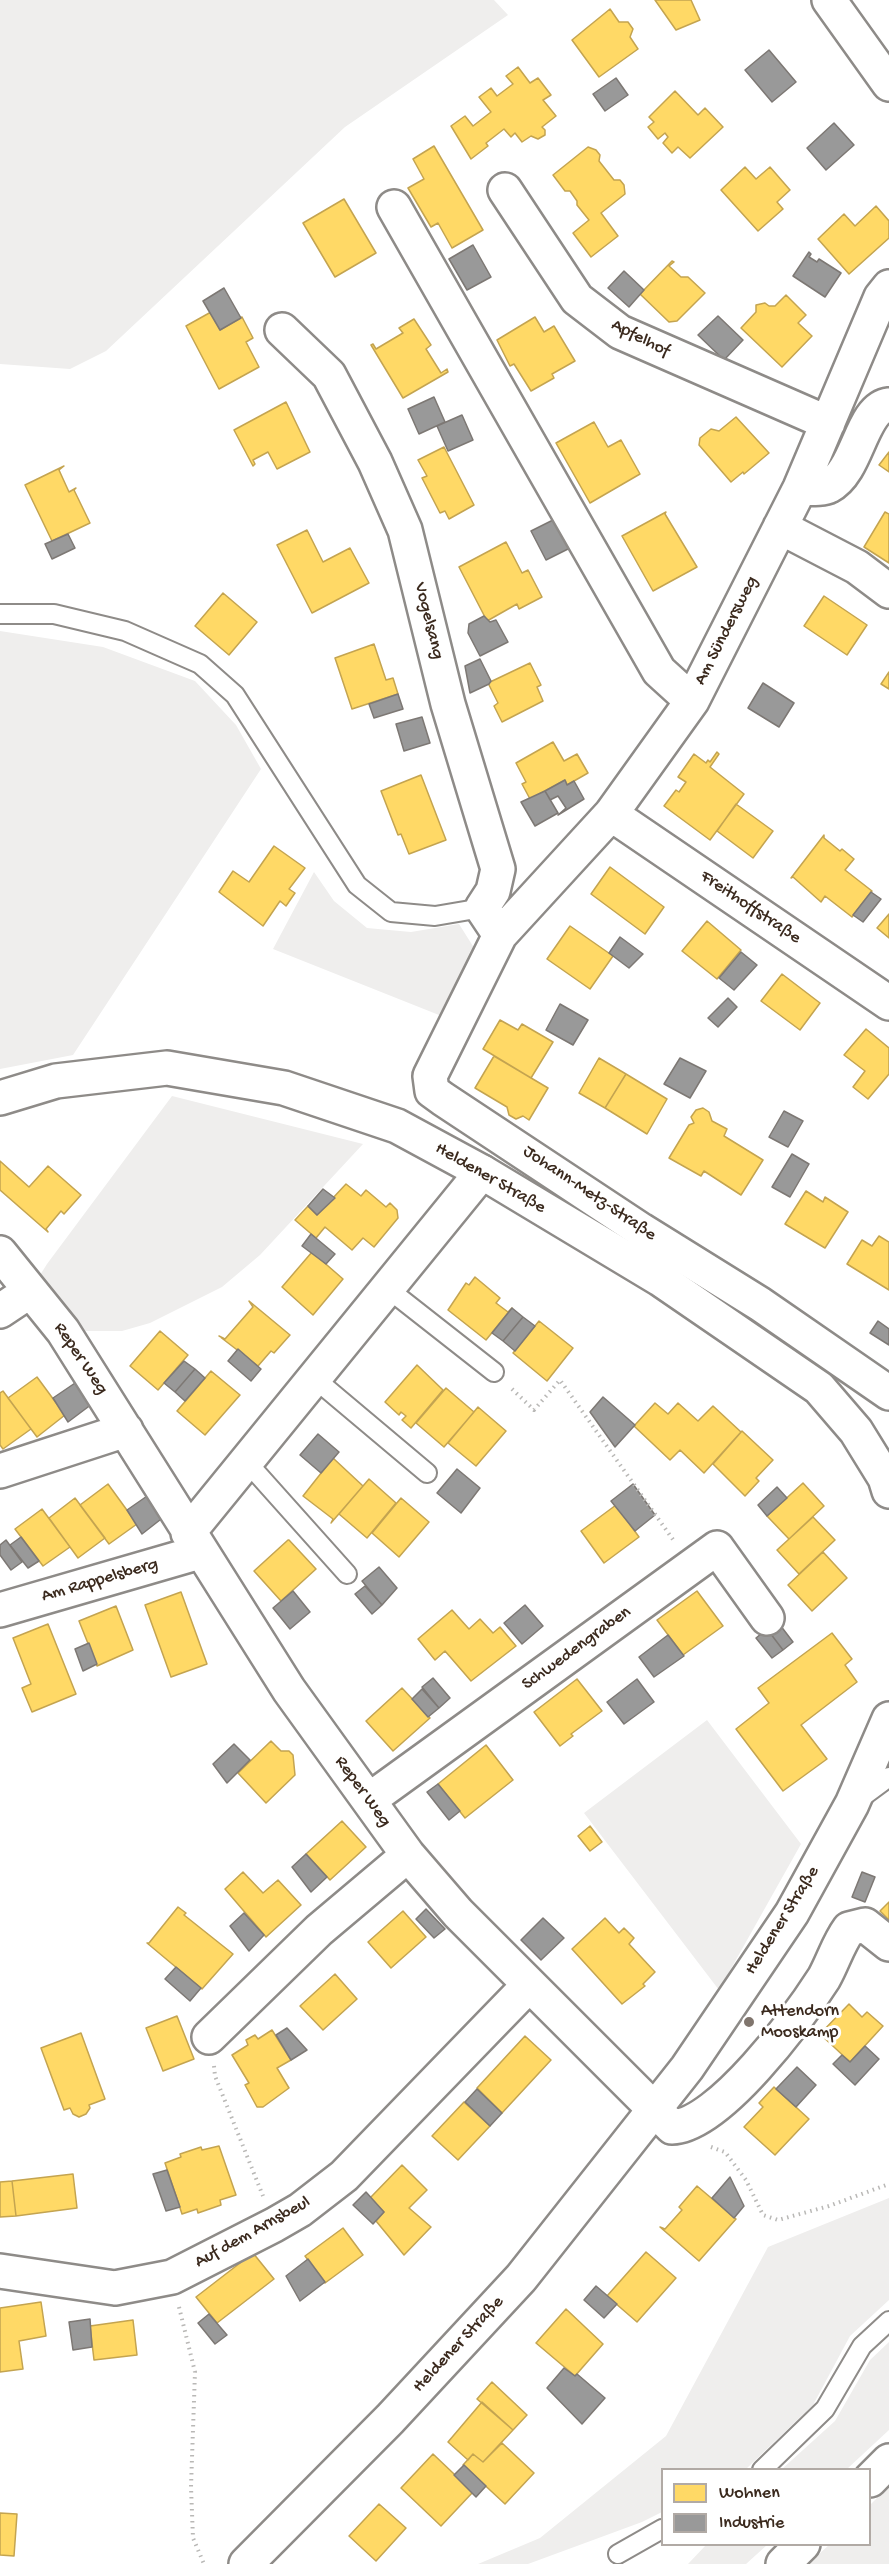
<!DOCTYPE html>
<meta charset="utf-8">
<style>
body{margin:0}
#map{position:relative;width:889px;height:2564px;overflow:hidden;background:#fff;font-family:"Gochi Hand",sans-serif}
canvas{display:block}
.legend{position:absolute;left:661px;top:2468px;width:210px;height:78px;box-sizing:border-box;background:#fff;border:2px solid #b1aaa5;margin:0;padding:8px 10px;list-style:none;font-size:18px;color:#3b2a1e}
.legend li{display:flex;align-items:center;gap:12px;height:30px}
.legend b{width:30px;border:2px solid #b1aaa5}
</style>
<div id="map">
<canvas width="889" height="2564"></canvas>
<ul class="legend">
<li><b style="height:16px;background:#ffd966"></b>Wohnen</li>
<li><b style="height:16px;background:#999"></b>Industrie</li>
</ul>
</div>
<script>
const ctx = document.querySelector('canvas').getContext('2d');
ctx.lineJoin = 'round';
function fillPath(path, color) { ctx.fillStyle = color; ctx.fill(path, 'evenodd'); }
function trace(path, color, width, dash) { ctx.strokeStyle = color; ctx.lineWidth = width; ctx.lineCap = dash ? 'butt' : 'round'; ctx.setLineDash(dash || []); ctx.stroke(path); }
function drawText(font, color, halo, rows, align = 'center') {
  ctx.font = font + ' "Gochi Hand",sans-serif'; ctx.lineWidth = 6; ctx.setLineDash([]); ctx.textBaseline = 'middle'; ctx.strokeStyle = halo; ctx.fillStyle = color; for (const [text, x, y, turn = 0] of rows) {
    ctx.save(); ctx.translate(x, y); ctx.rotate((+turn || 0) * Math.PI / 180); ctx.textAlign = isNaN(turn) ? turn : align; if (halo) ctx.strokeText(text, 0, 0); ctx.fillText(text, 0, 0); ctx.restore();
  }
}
fillPath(new Path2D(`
 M0,0H494L508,15L345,127L106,351L70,369L0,364Z
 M0,631L103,647L195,681L236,725L261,769L73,1055L0,1069Z
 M314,872L334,901L367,928L411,932L459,924L476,951L444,1017L273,949Z
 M172,1096L363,1144L260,1255L222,1287L150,1323L122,1331H63L30,1291L47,1264Z
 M707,1720L801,1844L719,1990L584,1813Z
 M889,2198V2300L850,2336L813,2405L746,2469L662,2470V2512L642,2522L528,2564H478L540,2538L666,2436L768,2247Z
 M889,2342V2430L847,2469H782L835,2421L870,2360Z
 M889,2486V2564H808L829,2545L870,2544V2505Z
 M706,2545V2544L767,2545L746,2564H688Z`), '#efeeed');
const homes = new Path2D(`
 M655,0H691L700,20L676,30Z
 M610,9L619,22H628L633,29L630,37L638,49L599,77L572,40Z
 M518,67L530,83L538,78L551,95L543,100L556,116L542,127L545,130V135L538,139L531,136L522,142L515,133L511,137L504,129L486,143L488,146L471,159L451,126L465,116L473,126L491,112L479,97L491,88L497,96L513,84L506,76Z
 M675,91L698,115L705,108L723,127L690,158L678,147L672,153L663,143L668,137L665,133L658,139L648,127L654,122L649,117Z
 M434,146L483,230L452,248L438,223L431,227L408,188L424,179L413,159Z
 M588,147L596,150L600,155L599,161L614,180H620L624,185L625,194L601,213L618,236L591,257L573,233L589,220L577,205V201L570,191H565L553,175Z
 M745,167L756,179L770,167L790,190L777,202L783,209L758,231L721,190Z
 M344,199L376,253L335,277L303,223Z
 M876,206L889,221V238L849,274L818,239L844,214L855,226Z
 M672,261L674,262L669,266L681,277H688L705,293L677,321L669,322L640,294Z
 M786,295L806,315L798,323L812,336L782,367L741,328L756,312V305L765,303L769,306H775Z
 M211,312L220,330L242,317L253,338L246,342L259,367L219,389L186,326Z
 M535,317L544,332L554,326L575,361L552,374L554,378L531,391L514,364L510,366L497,340Z
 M414,319L431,345L426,349L441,373L447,369L448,372L403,398L371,345L373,344L376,349L403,333L399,328Z
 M286,402L310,452L277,469L268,452L253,460L255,464L253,466L234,430Z
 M736,417L769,453L744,474L743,472L731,482L699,445L700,438L711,429L719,431Z
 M594,422L608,447L621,440L640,474L590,503L556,443Z
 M444,447L474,505L449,519L445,511L440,513L422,478L427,476L418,460Z
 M889,452V472L879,465Z
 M64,466L59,470L69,492L76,488L74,490L90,523L52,541L25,485Z
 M666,512L665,514L697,567L653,591L622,536Z
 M885,512L889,514V563L864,547Z
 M307,530L323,562L350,548L369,583L312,613L277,545Z
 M506,542L522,573L528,570L542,597L519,609L517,604L487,621L459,567Z
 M223,593L257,622L229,655L195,626Z
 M824,596L867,625L847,655L804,626Z
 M374,644L386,680L393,678L398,694L352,709L335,658Z
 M530,663L541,685L537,687L543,701L502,722L494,706L498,703L488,683Z
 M889,672V689L881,684Z
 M553,742L564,761L577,754L588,773L567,785L565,780L530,799L522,784L526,782L516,763Z
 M717,752L719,754L710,767L744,794L710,840L664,806L676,790L679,792L686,782L678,777L694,754L706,763L708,760L710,762Z
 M421,775L446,840L409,854L401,834L398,835L381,791Z
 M736,804L773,831L753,858L717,831Z
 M824,835V838L840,851L842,849L854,859L845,870L872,891L852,917L825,896L821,902L793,877L791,878Z
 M274,846L305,868L289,889L295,893L286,906L280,901L263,926L219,892L233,871L249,882Z
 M610,867L664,907L645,934L591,894Z
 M889,914V938L877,928Z
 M707,921L741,950L717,979L682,951Z
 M570,926L613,956L590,989L547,959Z
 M782,974L820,1003L800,1030L761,1001Z
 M500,1020L518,1030L522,1024L553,1042L531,1078L483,1049Z
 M866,1029L889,1048V1074L868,1099L853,1087L865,1071L844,1055Z
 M494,1056L548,1088L529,1120L523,1116L516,1119L509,1115L507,1107L475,1088Z
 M599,1058L626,1074L605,1108L579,1093Z
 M626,1074L667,1099L647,1134L605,1108Z
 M703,1108L709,1112L712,1121L727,1129L724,1136L763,1160L741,1195L704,1171L701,1176L669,1158L689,1125L694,1123L691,1117L696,1110Z
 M0,1161L29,1187L48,1166L81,1195L64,1214L61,1211L46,1229L48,1232L0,1190Z
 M346,1184L361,1196L366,1190L386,1207L390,1203L397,1210L398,1218L374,1247L363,1238L352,1250L325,1227L316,1238L295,1220L308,1206L317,1215Z
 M806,1191L823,1202L825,1197L848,1212L825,1248L785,1224Z
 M879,1236L889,1242V1290L847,1264L862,1240L872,1246Z
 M312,1252L343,1279L313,1315L282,1287Z
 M475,1277L500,1298L496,1303L508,1312L512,1308L486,1340L448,1310L466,1283L469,1285Z
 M249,1301L290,1335L274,1353L271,1351L258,1366L219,1336L225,1339L253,1307Z
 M539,1321L573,1348L547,1381L513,1353Z
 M160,1331L188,1355L158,1390L130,1366Z
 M417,1365L443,1390L411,1428L402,1420L406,1416L401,1412L399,1415L385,1402Z
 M211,1371L240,1395L205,1435L177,1411Z
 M37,1377L65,1415L37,1437L8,1398Z
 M446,1388L474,1412L444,1447L416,1423Z
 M3,1391L31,1429L3,1449L0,1445V1393Z
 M655,1403L668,1414L678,1403L698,1421L713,1406L741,1432L704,1473L680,1450L670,1460L634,1426Z
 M478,1407L506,1431L476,1466L448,1443Z
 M742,1431L773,1460L756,1478L759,1481L745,1496L713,1464Z
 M333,1458L363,1486L331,1523L333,1519L303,1496Z
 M369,1479L396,1503L367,1538L339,1514Z
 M803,1483L824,1506L789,1539L767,1516Z
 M108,1484L137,1524L109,1544L80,1505Z
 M75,1498L105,1538L78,1558L49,1518Z
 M401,1498L429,1522L399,1557L372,1533Z
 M616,1505L639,1537L604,1563L581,1531Z
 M42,1509L70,1547L43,1566L15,1529Z
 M813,1517L835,1540L799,1574L777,1550Z
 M288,1540H289L316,1569L281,1601L254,1571Z
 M823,1552L847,1578L812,1611L788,1585Z
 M697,1591L723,1626L683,1655L657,1620Z
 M181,1592L207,1664L171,1677L145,1605Z
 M116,1606L133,1650L97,1666L79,1621Z
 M452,1610L469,1629L480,1619L493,1633L500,1627L516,1646L471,1681L445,1651L435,1660L418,1639Z
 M48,1624L76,1694L32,1712L22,1688L31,1684L13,1638Z
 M832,1633L852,1659L845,1665L857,1682L801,1725L827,1759L783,1791L736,1729L769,1703L758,1688Z
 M577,1679L602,1711L571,1734L573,1736L560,1746L534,1712Z
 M402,1688L430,1718L393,1751L366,1721Z
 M271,1741L281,1751H289L293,1755L295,1775L266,1803L238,1773Z
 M486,1745L513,1780L465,1818L438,1784Z
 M342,1821L366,1847L330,1880L306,1854Z
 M590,1826L602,1842L590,1851L578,1836Z
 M243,1872L263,1893L278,1880L301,1905L266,1937L225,1889Z
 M889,1902V1920L880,1911Z
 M178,1907L186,1913L184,1915L233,1954L202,1989L147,1943H149Z
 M403,1911L426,1937L391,1968L368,1942Z
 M605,1918L619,1933L624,1928L634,1938L629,1944L655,1972L643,1984L645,1986L622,2004L572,1949Z
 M335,1974L357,1999L323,2030L300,2006Z
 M849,2004L862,2017L867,2012L883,2026L850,2062L820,2034Z
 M177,2016L194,2059L163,2071L146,2028Z
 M272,2030L291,2060L277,2068L289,2088L263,2107H257L245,2085L249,2083L232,2055L248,2045L246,2040L255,2035L258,2039Z
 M81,2033L105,2099L89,2105L90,2108L86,2114L79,2117L73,2114L70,2108L64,2110L41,2048Z
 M525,2036L551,2060L502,2113L477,2088Z
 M774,2087L809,2119L775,2155L744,2127L763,2107L759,2103Z
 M464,2102L490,2126L458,2160L432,2136Z
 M219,2146L236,2195L220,2200L221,2205L198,2213L197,2209L182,2214L165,2163L181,2157L180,2154L201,2147L202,2150Z
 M402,2165L427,2190L409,2208L431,2227L404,2255L376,2221L384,2212L370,2198Z
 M73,2174L77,2208L16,2216L12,2181Z
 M12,2181L16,2216L0,2217V2182Z
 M697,2186L736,2219L699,2261L660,2227L665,2229L682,2210L679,2207Z
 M343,2228L363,2255L325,2283L305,2256Z
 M646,2252L676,2278L637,2322L607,2296Z
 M253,2253L274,2279L217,2323L196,2297Z
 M41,2302L46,2336L19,2341L23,2369L0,2372V2308Z
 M566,2309L603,2344L575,2376L536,2343Z
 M133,2320L137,2355L94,2360L90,2326Z
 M492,2382L527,2415L513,2430L477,2399Z
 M482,2402L513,2430L483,2462L473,2454L468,2460L448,2442Z
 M502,2443L534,2473L505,2504L463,2465L473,2454L483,2462Z
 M433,2454L473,2492L441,2526L401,2488Z
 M379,2504L406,2528L376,2561L349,2536Z
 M0,2513L17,2514L14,2556L0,2555Z`);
fillPath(homes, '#ffd966');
trace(homes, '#c4a450', 1.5);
const industry = new Path2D(`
 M769,50L796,82L772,102L745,70Z
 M616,78L628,95L605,111L593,94Z
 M834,123L854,145L826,170L807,148Z
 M473,245L491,277L467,290L449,259Z
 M809,252L811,254L809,257L817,262L819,259L841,273L825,297L793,276Z
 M624,271L644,290L629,307L608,288Z
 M224,288L241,318L220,330L203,301Z
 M718,316L743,340L724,360L698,335Z
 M434,397L445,422L419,434L408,409Z
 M462,415L473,440L448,451L437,426Z
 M555,519L570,548L546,560L531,531Z
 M68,534L75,548L52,559L45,544Z
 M484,616L490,622L496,620L508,642L480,656L468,633L469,624Z
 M480,659L491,681L489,684L470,693L465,666Z
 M763,683L794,703L779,727L748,708Z
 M398,694L403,709L374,718L369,704Z
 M422,717L430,743L404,751L396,724Z
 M565,780L567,785L574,781L584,799L558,815L566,808L558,796L550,800L545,791Z
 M545,791L558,813L535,826L521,802Z
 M871,892L881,899L863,922L853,915Z
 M620,937L643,954L629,968L609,953Z
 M741,952L757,965L734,990L719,978Z
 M728,998L737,1007L718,1027L708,1018Z
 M560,1004L588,1020L573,1045L546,1030Z
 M680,1058L706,1071L690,1098L664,1084Z
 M784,1111L803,1121L788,1147L769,1137Z
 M792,1154L809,1164L790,1197L772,1187Z
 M323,1189L335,1198L317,1215L308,1206Z
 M311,1234L335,1254L326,1264L302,1246Z
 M512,1308L523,1317L503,1341L492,1333Z
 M523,1317L535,1326L515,1351L503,1341Z
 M878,1321L889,1329V1345L870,1333Z
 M238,1349L261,1369L251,1381L228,1361Z
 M184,1361L195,1369L175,1392L164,1383Z
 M195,1369L205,1378L185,1401L175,1392Z
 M78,1381L92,1404L68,1422L53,1398Z
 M603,1397L635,1425L615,1447L590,1412Z
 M318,1434L339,1452L321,1473L300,1455Z
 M457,1469L480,1488L461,1513L437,1493Z
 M633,1484L655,1515L635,1531L611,1501Z
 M777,1487L787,1498L767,1516L758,1505Z
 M150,1494L165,1516L142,1534L127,1510Z
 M21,1537L39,1561L28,1568L10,1545Z
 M6,1540L22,1562L11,1570L0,1555V1545Z
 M379,1567L397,1588L382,1605L362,1581Z
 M365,1586L382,1605L372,1614L355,1594Z
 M293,1591L310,1612L290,1629L273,1608Z
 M525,1605L543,1626L522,1644L504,1623Z
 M777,1621L793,1642L783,1650L767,1629Z
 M767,1629L783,1650L772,1658L756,1638Z
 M668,1635L684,1656L654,1677L639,1657Z
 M89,1643L97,1664L83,1671L75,1649Z
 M433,1678L450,1698L439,1708L422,1687Z
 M637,1679L654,1702L624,1724L607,1702Z
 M422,1689L439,1708L428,1717L412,1699Z
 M234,1744L250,1760L227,1783L213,1764Z
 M438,1784L460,1811L449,1820L427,1792Z
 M306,1854L327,1877L311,1892L292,1867Z
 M862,1872L875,1877L865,1902L852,1897Z
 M426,1909L445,1929L434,1938L416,1919Z
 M244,1913L264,1935L249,1951L230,1926Z
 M543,1918L564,1938L541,1960L521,1940Z
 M176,1967L201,1988L190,2001L165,1979Z
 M287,2028L307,2050L291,2060L276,2035Z
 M865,2046L879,2059L855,2085L833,2064L842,2055L850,2062Z
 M797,2067L816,2085L796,2107L776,2089Z
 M477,2089L502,2113L490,2126L465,2102Z
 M167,2170L180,2207L166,2211L153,2174Z
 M730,2177L744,2206L734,2218L712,2198Z
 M366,2192L384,2212L373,2224L353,2205Z
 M308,2259L325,2282L300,2301L286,2276Z
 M596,2286L617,2304L604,2318L584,2300Z
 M209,2314L227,2335L215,2344L198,2323Z
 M90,2319L92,2347L73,2350L69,2322Z
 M564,2368L575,2376L577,2374L605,2398L582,2424L547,2388Z
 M464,2465L486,2486L476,2497L454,2475Z`);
fillPath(industry, '#999');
trace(industry, '#7d7874', 1.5);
const lane = new Path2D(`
 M0,614H54L125,631L200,664L235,695L357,885L391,912L435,916L482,908
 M387,1288L494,1372
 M314,1378L427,1473
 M246,1461L347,1574
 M858,1800L889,1777
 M762,2470L825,2409L862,2346L889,2321
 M618,2554L662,2529`);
const street = new Path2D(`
 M829,0L889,84
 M505,190L577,299L620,332L828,423
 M394,207L659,671L692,701
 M889,287L881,297L800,488L692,701L611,814L500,935L430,1076L432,1091L443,1099L641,1230L760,1304L889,1393
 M282,330L329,375L375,462L405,530L448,704L498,869L493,891L482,908L500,935
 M800,488C809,488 822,490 829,486C858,471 861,408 889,405
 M780,527L857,567L889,591
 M611,814L889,1003
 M0,1253L63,1331L289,1690L408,1855L458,1913L672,2127C719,2126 799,2017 824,1978C833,1962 838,1944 849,1929L865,1925L889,1944
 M0,1311L30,1291
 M0,1471L126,1430
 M188,1533L482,1172
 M0,1610L200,1552
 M369,1800L717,1548L767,1618
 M209,2037L319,1930L408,1855
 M0,2271L115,2288L172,2277L274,2225L300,2210L344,2176L529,1985`);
const secondary = new Path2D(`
 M0,1098L56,1081L167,1068L284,1088L397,1126L482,1172L660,1279L819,1388L856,1431L885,1478L889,1491
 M870,2480L889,2461
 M246,2564L390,2419L521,2278L687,2068L792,1913L852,1804L889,1719
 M783,2564L803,2544`);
trace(lane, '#8e8b88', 22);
trace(street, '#8e8b88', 38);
trace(secondary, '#8e8b88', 38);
trace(new Path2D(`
 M512,1389L534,1410L560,1380L674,1541
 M214,2066L215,2076L263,2196
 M711,2147L725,2152L746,2180L763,2215L778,2220L829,2206L889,2184
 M179,2307L195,2372L191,2487L193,2538L204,2564`), '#b9b8b6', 4, [1.5, 4.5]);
trace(lane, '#fff', 18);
trace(street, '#fff', 33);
trace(secondary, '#fff', 33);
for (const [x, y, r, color] of [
 [749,2022,6,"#80756d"]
]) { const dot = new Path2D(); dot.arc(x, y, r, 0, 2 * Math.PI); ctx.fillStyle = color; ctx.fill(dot); trace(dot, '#fff', 2); }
drawText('18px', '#3b2a1e', '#fff', [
 ["Apfelhof",640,339,27],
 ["Vogelsang",428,621,76],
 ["Am Sündersweg",727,631,-63],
 ["Freithoffstraße",750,908,34],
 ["Heldener Straße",490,1179,30],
 ["Johann-Metz-Straße",589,1194,34],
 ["Reper Weg",80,1359,56],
 ["Am Rappelsberg",100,1581,-16],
 ["Schwedengraben",577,1649,-36],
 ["Reper Weg",362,1792,54],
 ["Heldener Straße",783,1921,-58],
 ["Auf dem Arnsbeul",253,2233,-29],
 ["Heldener Straße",459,2345,-47]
]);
drawText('18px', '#3b2a1e', '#fff', [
 ["Attendorn",761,2012],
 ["Mooskamp",761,2033]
], 'left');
</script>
